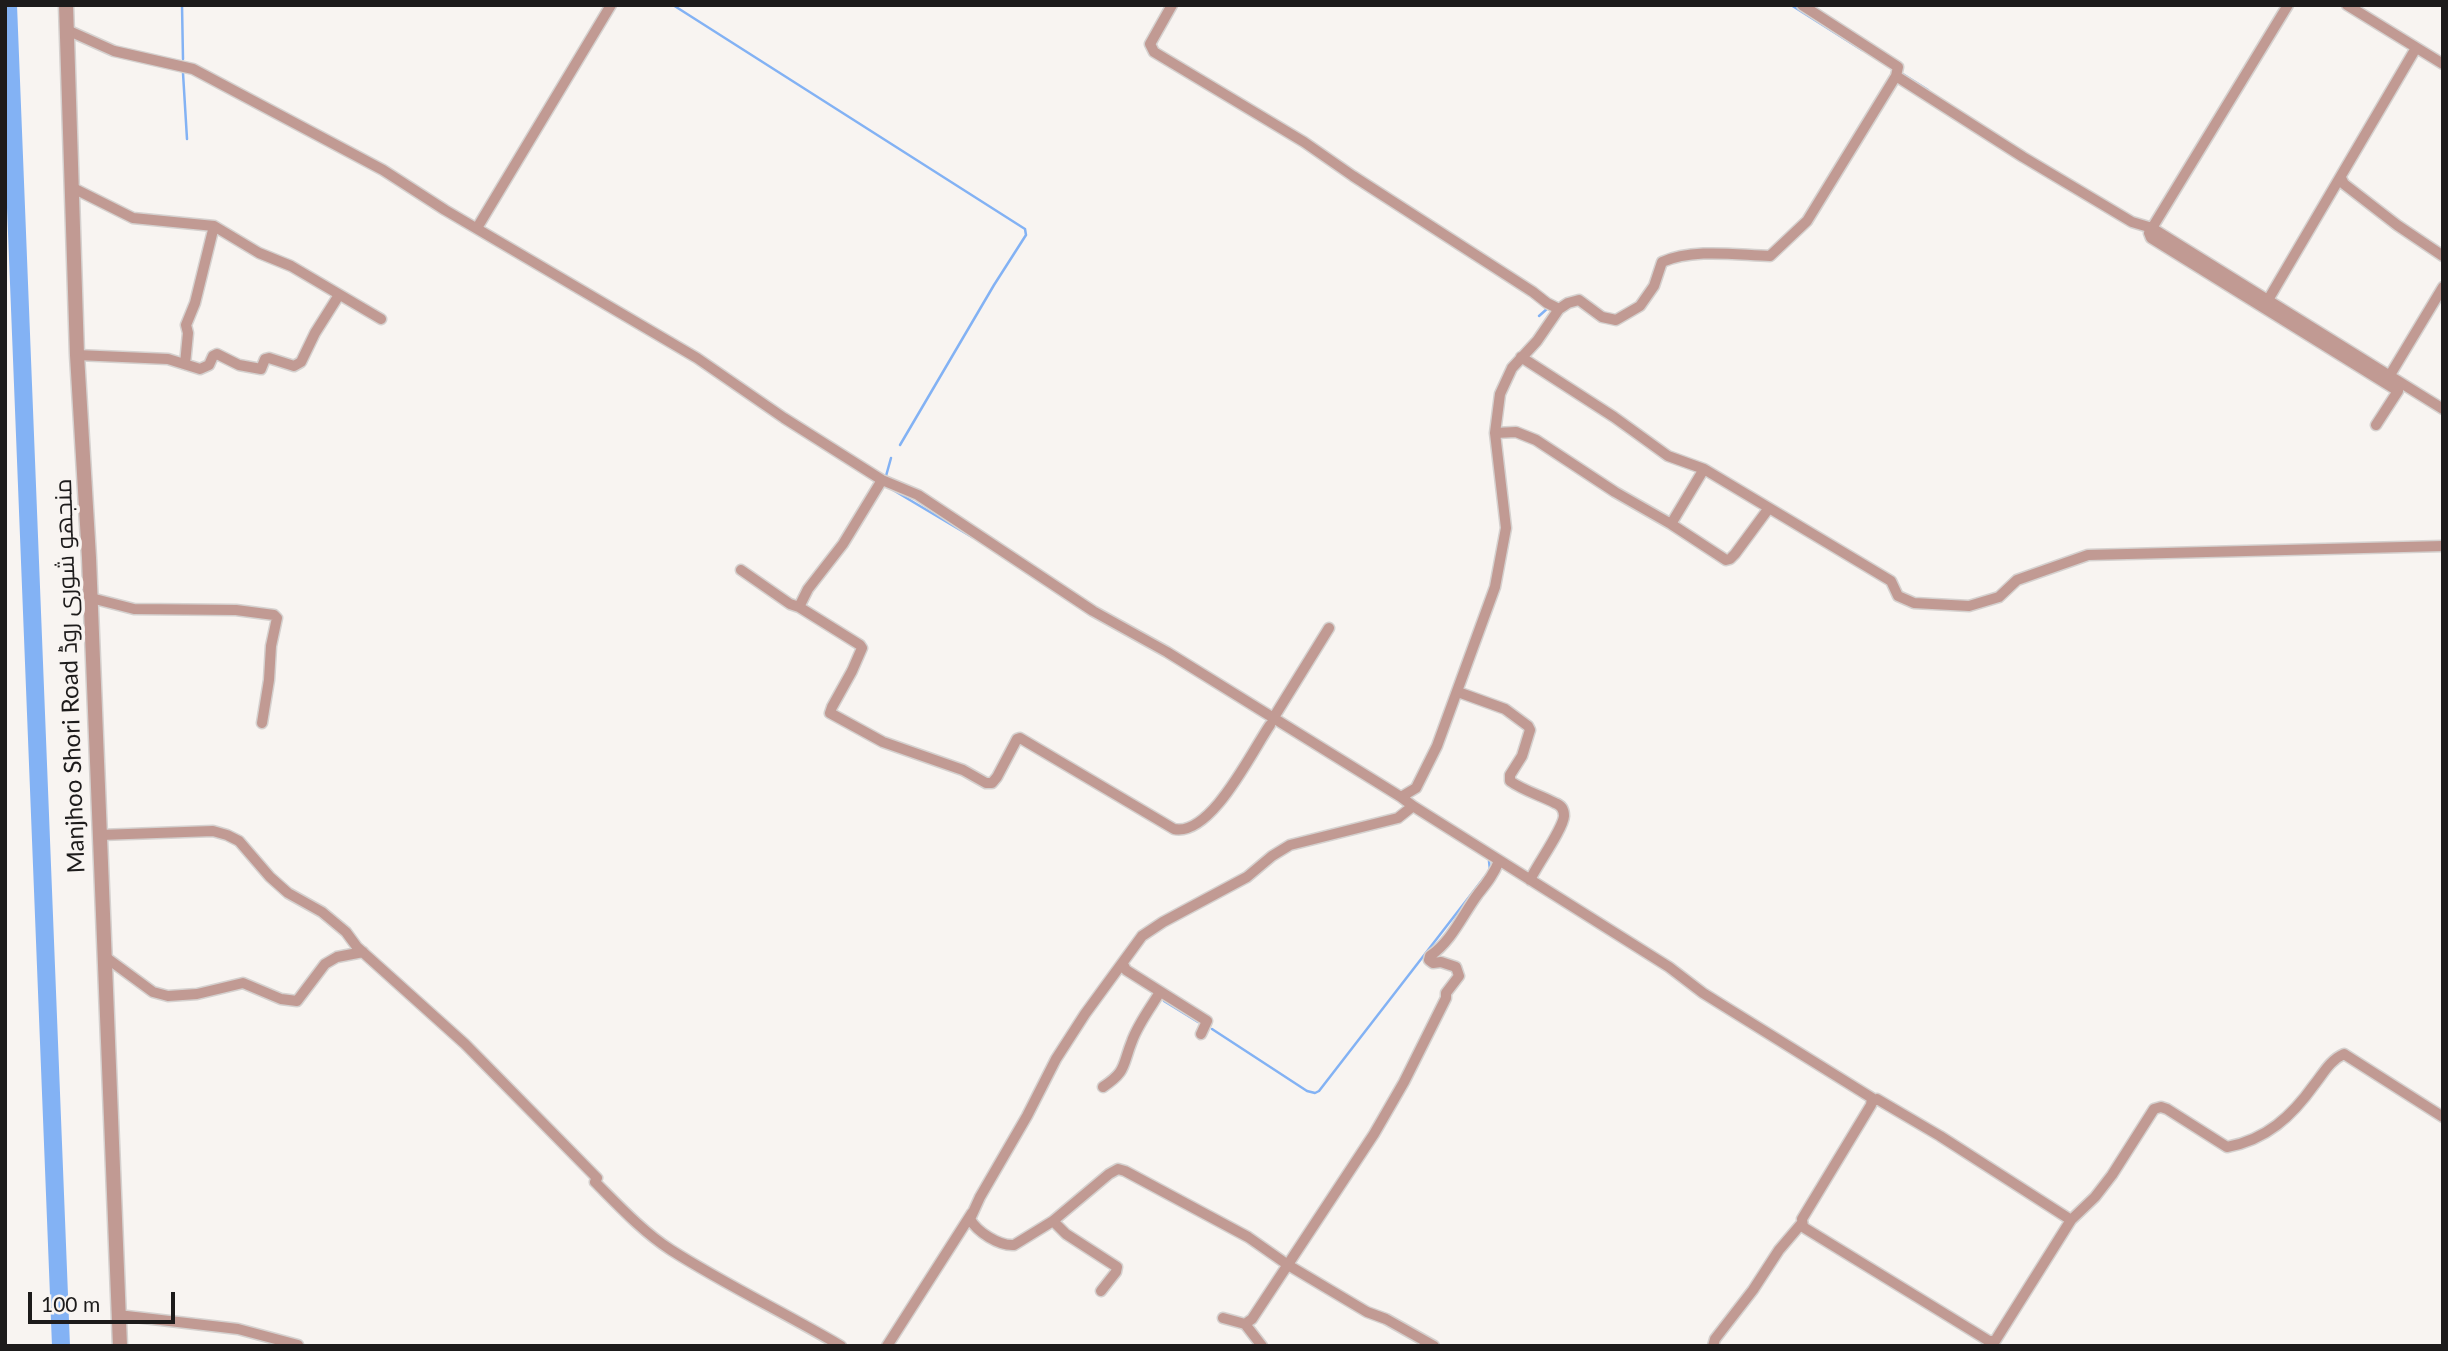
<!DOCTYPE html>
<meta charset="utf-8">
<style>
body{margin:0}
#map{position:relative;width:2448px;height:1351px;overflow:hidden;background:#f8f4f1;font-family:Lato,sans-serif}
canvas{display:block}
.frame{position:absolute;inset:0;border:7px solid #1d1b1b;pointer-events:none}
.scale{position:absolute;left:28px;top:1292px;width:147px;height:32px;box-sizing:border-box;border:4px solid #1d1b1b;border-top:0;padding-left:9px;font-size:21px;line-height:24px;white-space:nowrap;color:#1d1b1b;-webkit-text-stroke:5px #f8f4f1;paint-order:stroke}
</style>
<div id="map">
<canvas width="2448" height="1351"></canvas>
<div class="frame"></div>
<div class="scale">100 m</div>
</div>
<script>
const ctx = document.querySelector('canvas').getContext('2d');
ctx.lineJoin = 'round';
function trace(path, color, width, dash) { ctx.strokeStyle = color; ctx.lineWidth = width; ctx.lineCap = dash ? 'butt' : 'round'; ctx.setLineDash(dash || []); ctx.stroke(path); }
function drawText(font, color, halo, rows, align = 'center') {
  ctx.font = font + ' Lato,Cairo,sans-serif'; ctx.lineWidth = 7; ctx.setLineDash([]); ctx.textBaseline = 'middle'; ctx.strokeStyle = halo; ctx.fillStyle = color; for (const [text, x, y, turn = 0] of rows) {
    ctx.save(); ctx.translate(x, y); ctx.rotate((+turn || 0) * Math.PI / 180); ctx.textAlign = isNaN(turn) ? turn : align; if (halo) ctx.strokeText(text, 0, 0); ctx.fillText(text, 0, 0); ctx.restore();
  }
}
trace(new Path2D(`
 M182,5L183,59
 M673,5L1025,229L1026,235L994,285L900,445
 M1791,5L1862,50
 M183,73L187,139
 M1901,73L1928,90
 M1539,316L1548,308
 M886,476L891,458
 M893,490L972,537
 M1164,1001L1198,1022
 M1212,1029L1307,1091L1315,1093L1319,1091L1483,879L1490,870L1489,861`), '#83b2f4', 2.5);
trace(new Path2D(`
 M8,5L61,1346`), '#83b2f4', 18);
const minor = new Path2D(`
 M1172,5L1150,44L1154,52L1304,142L1353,176L1533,292L1547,303L1559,309L1537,341L1512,368L1500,394L1495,433L1506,528L1495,587L1437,746L1416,788L1401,797
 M2288,5L2149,233L2151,238L2398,391L2376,425
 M2347,5L2443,64
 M67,30L114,51L193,69L383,170L445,210L697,358L784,418L882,480L918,495L1093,611L1167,652L1401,797L1413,806L1669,967L1703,993L1872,1098L1871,1105L1802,1219L1803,1227L1989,1341H1995L2071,1220L2095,1197L2112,1175L2154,1109L2161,1107L2167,1109L2227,1147C2266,1140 2292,1116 2314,1085C2323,1074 2330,1060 2344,1054L2443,1117
 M1896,76L2023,157L2132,222L2152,228L2443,409
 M2341,178L2344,184L2397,225L2443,256
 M71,187L133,218L214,226L259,253L291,266L381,319
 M477,228L611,5
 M2268,300L2416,48
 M1559,309L1568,303L1579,300L1602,317L1616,320L1640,306L1654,286L1662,262C1694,248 1736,255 1770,256L1807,221L1896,76L1898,67L1802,5
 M77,355L168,359L200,369L209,365L213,356L217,354L239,365L261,369L265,359L269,358L294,366L301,362L315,333L339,295
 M1521,357L1614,417L1668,456L1704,469L1891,581L1898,596L1914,603L1969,606L1999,597L2017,580L2088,555L2443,546
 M185,364L188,333L186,325L195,303L214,226
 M2390,375L2443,287
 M1495,433L1516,432L1536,440L1615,492L1671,524L1726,560L1730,559L1735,554L1769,508
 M1671,524L1704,469
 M741,570L790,604L799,607L860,645L862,648L852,671L832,707L830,713L883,742L963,770L986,783H992L997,777L1017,739L1020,738L1174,829C1211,837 1252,751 1270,725
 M91,598L134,609L236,610L274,615L277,618L271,646L269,680L262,723
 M799,607L808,589L843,544L882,480
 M1458,692L1505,709L1528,726L1530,730L1522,756L1510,775V781C1524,791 1540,795 1555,803C1561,805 1564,809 1564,816C1563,829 1537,865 1530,880
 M1274,717L1329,628
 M1413,806L1398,818L1290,845L1272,856L1247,877L1163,922L1142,936L1085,1014L1056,1059L1027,1116L980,1197L970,1219C977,1232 999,1246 1014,1245L1053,1221L1109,1174L1118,1169L1125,1171L1248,1237L1288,1265L1367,1312L1386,1319L1434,1346
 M100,835L213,831L227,835L239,841L270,877L288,893L322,912L346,932L357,947L465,1044L597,1178L595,1182C618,1205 643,1232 671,1250C726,1285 785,1313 841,1346
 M104,956L153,992L168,996L197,994L243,983L281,999L297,1001L325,964L337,957L363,952
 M1123,964L1126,970L1207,1021L1201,1034
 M1103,1087C1127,1071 1122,1066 1132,1041C1138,1024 1151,1007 1160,992
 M1872,1102L1877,1099L1940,1136L2071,1220
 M1053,1221L1066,1234L1117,1267L1116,1272L1101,1291
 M118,1315L238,1329L298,1345
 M1223,1318L1245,1324L1252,1319L1374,1134L1404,1082L1446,998V993L1459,976L1456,967L1441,962L1433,963L1429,960L1430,956C1452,941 1463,914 1478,894C1487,883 1494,874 1499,861
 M1245,1324L1262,1346
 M887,1346L972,1213
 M1713,1346L1715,1339L1753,1290L1779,1250L1802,1223`);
const tertiary = new Path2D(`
 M66,5L77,355L89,558L120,1346`);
trace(minor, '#d5d1cf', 13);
trace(tertiary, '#d5d1cf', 17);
trace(minor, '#c19a93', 10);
trace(tertiary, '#c19a93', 14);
drawText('24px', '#1d1b1b', '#f8f4f1', [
 ["Manjhoo Shori Road منجھو شوری روڈ",70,676,-92]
]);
</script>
